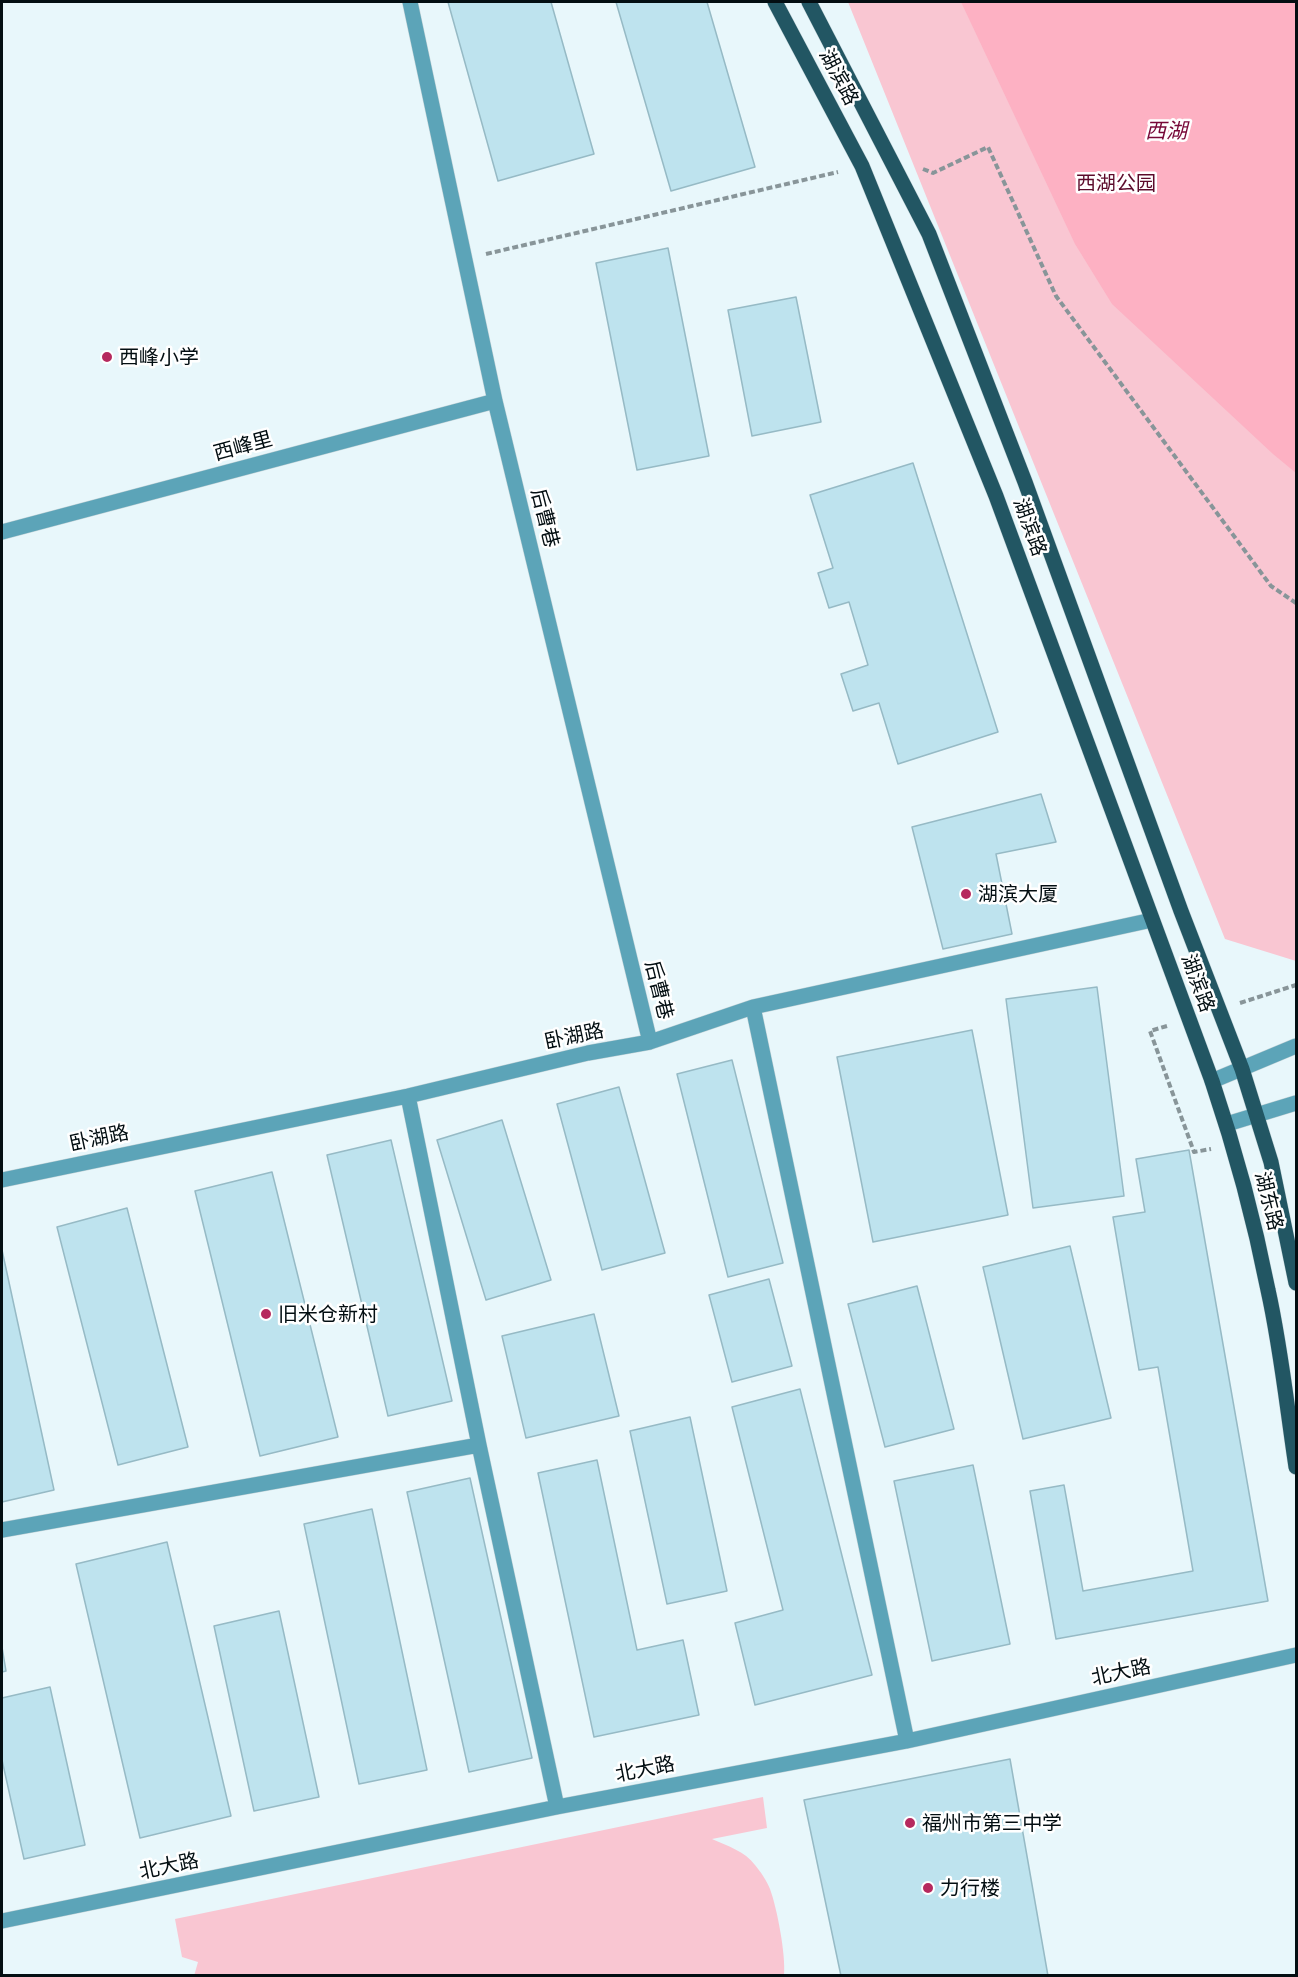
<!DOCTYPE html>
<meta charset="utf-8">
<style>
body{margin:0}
#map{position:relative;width:1298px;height:1977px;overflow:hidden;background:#e8f7fb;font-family:Ubuntu,sans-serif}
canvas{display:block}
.frame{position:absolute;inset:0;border:3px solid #030e12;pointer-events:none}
</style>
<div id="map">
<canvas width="1298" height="1977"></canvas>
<div class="frame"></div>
</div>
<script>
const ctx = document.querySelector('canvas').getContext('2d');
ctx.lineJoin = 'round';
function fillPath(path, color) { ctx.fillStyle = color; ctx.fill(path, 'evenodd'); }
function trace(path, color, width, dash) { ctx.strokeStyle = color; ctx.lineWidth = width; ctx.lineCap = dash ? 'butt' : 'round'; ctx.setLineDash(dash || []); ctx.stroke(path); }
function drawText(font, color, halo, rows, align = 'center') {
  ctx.font = font + ' Ubuntu,"Noto Sans SC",sans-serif'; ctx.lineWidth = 5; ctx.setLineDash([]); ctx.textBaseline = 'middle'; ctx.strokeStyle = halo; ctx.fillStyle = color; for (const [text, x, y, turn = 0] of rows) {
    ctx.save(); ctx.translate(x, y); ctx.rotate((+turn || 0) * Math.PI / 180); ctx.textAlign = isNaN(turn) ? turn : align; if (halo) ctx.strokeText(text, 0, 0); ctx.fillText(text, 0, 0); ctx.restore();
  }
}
fillPath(new Path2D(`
 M848,2H1296V961L1225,939Z
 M763,1797L767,1828L712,1839C727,1846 745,1851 755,1865C760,1871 767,1881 770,1889C777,1908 786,1955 784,1975L194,1976L198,1962L182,1957L175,1919Z`), '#f9c6d2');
fillPath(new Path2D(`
 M961,2H1296V473L1273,454L1112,304L1075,244Z`), '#fdb1c3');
const building = new Path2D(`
 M448,2H551L594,154L498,181Z
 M616,2H707L755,167L671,191Z
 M668,248L709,456L637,470L596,263Z
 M796,297L821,422L752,436L728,310Z
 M913,463L998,732L898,764L879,703L853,711L841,674L868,665L849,602L829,608L818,573L833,568L810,495Z
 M1041,794L1056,842L996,854L1012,934L943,949L912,827Z
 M1097,987L1124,1196L1033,1208L1006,999Z
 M972,1030L1008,1215L873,1242L837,1057Z
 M732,1060L783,1263L728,1277L677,1074Z
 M619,1087L665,1253L602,1270L557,1104Z
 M502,1120L551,1280L486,1300L437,1140Z
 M391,1140L452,1401L388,1416L327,1155Z
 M1189,1150L1268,1601L1056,1639L1030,1491L1064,1485L1083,1591L1193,1571L1158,1367L1139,1370L1113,1217L1145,1212L1136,1159Z
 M272,1172L338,1437L260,1456L195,1191Z
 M127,1208L188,1447L118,1465L57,1227Z
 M1070,1246L1111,1418L1023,1439L983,1267Z
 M2,1250L54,1490L2,1502Z
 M769,1279L792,1366L732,1382L709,1295Z
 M917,1286L954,1429L885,1447L848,1304Z
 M594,1314L619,1416L526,1438L502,1336Z
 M800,1389L872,1675L755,1705L735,1623L783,1610L732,1407Z
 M690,1417L727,1591L667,1604L630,1431Z
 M597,1460L637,1650L683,1640L699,1715L594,1737L538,1473Z
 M973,1465L1010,1644L932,1661L894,1481Z
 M470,1478L532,1758L469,1772L407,1492Z
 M372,1509L427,1770L359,1784L304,1524Z
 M167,1542L231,1816L140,1838L76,1564Z
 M279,1611L319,1797L254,1811L214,1626Z
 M2,1647L6,1671L2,1672Z
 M50,1687L85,1845L24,1859L2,1760V1698Z
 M1010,1759L1048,1976H841L804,1800Z`);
fillPath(building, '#bee3ee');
trace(building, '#96bac5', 1.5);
const minor = new Path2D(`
 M410,2L495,401L650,1042
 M2,532L495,401
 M753,1007L907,1741
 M1212,1081L1296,1046
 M408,1096L479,1445L557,1807
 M1227,1124L1296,1103
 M2,1180L408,1096L588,1053L650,1042L753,1007L1152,920
 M2,1530L479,1445
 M2,1921L557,1807L907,1741L1296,1655`);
const major = new Path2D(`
 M775,2L862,166L996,496L1212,1081C1235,1149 1254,1219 1268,1290C1281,1348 1287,1408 1296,1467
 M809,2L929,234L1025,482L1181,911L1242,1069L1271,1162L1296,1283`);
trace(minor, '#c3d2d6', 16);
trace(major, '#c3d2d6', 16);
trace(new Path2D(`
 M923,169L933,173L988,147L1056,296L1271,586L1296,603
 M486,254L838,172
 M1240,1003L1296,985
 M1167,1026L1150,1031L1194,1152L1211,1149`), '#889599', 4, [6, 3]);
trace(minor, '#5ca4b8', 15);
trace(major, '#225663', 15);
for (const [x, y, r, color] of [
 [107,357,6,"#b6295e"],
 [966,894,6,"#b6295e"],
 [266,1314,6,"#b6295e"],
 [910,1823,6,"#b6295e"],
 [928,1888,6,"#b6295e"]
]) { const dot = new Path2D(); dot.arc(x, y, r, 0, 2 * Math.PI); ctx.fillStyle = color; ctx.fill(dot); trace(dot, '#fff', 2); }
drawText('20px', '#030e12', '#fff', [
 ["湖滨路",839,77,62],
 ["西峰里",243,446,-15],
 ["后曹巷",545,518,76],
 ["湖滨路",1030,527,70],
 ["湖滨路",1198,983,70],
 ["后曹巷",659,990,76],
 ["卧湖路",574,1036,-12],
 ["卧湖路",99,1138,-12],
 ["湖东路",1269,1201,76],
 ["北大路",1121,1672,-12],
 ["北大路",645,1769,-11],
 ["北大路",169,1866,-12]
]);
drawText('20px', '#5c0b2b', '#fff', [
 ["西湖公园",1116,183]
]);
drawText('20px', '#030e12', '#fff', [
 ["西峰小学",119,357],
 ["湖滨大厦",978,894],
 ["旧米仓新村",278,1314],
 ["福州市第三中学",922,1823],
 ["力行楼",940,1888]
], 'left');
drawText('italic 21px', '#770838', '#fff', [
 ["西湖",1166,131]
]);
</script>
